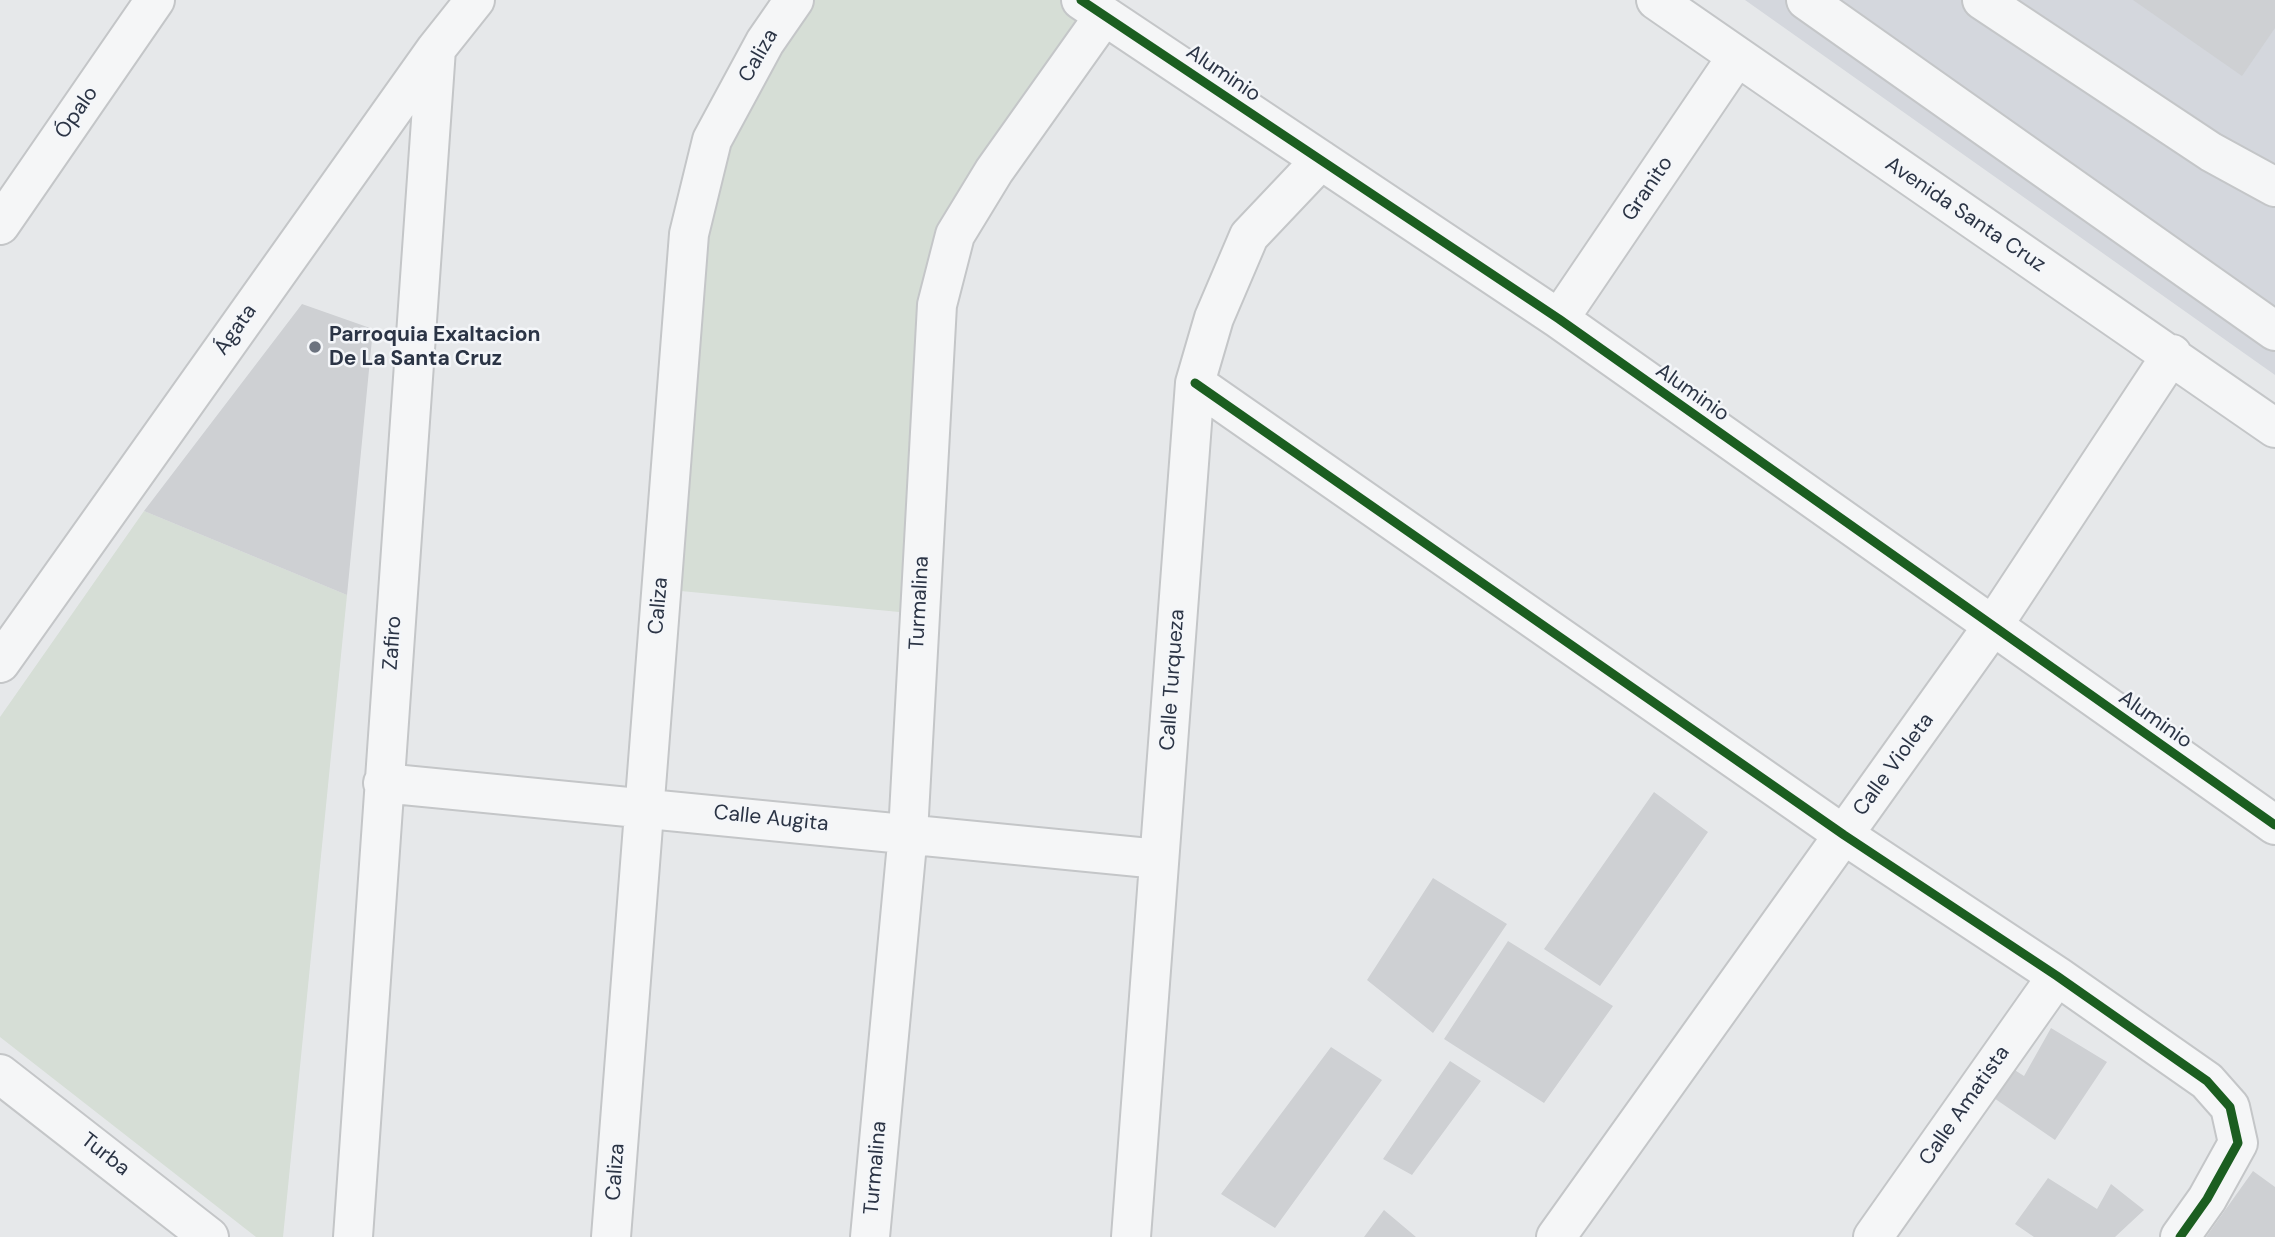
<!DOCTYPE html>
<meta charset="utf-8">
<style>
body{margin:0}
canvas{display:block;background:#e6e8ea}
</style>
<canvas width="2275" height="1237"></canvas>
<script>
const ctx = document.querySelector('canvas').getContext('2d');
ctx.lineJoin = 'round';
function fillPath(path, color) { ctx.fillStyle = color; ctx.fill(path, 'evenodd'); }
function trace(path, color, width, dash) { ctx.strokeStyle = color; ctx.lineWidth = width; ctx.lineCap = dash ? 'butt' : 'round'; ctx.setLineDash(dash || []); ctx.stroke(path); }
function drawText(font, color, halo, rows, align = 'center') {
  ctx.font = font + ' "DM Sans",sans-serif'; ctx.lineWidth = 5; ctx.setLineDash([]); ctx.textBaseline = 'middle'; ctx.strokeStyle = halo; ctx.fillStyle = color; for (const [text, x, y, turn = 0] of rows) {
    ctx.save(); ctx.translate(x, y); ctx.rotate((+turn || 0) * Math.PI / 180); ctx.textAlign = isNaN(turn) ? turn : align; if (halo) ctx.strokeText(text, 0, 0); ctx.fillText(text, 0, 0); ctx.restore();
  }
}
fillPath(new Path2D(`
 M1745,0H2275V375Z`), '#d4d7dd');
fillPath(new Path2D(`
 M794,0H1081L1104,16L955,235L920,614L660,589L689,234Z
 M144,511L347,595L283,1237H256L0,1037V717Z`), '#d6ded6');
fillPath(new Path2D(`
 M2133,0H2275V28L2242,76Z
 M302,304L373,329L347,595L144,511Z
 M1654,792L1708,832L1600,986L1544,949Z
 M1433,878L1507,924L1433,1033L1367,980Z
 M1508,941L1613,1006L1544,1103L1444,1039Z
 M2051,1028L2107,1062L2055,1140L1991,1096L2010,1067L2024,1076Z
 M1331,1047L1382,1080L1275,1228L1221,1194Z
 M1450,1061L1481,1081L1412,1175L1383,1159Z
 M2253,1171L2275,1187V1237H2206Z
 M2048,1178L2097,1209L2111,1184L2144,1210L2115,1237H2034L2015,1224Z
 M1384,1210L1416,1237H1364Z`), '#ced0d3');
const minor = new Path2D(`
 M1081,0L1559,319L2275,825
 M1656,0L2275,428
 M1806,0L2275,331
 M1982,0L2211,152L2275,187
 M0,225L155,0
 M1559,319L1736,58
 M1195,383L1844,835L2057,976L2207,1081L2230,1107L2238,1143L2207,1199L2180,1237
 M0,663L436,49L475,0
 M383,783L1159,859
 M0,1074L209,1237
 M353,1237L436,49
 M611,1237L689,234L712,140L765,42L794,0
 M870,1237L908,833L937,305L955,235L994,171L1104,16
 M1131,1237L1195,383L1214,318L1249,236L1321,160
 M1556,1237L1992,627L2172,354
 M1873,1237L2057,976`);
trace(minor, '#c4c6c8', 42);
trace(minor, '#f5f6f7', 38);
trace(new Path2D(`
 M1081,0L1559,319L2275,825
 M1195,383L1844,835L2057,976L2207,1081L2230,1107L2238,1143L2207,1199L2180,1237`), '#1b5e20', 9);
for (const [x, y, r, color] of [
 [315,347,7,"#6c737f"]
]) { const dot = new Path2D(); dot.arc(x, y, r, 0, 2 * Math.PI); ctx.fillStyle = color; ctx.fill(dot); trace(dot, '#f4f6f9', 2.5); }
drawText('21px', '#2b3445', '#f4f6f9', [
 ["Caliza",759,56,-60],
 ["Aluminio",1223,74,34],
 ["Ópalo",77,113,-55],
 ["Granito",1648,189,-56],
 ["Avenida Santa Cruz",1965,215,34],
 ["Ágata",236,330,-55],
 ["Aluminio",1692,393,35],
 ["Turmalina",920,603,-87],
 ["Caliza",659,606,-85],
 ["Zafiro",393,643,-86],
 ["Calle Turqueza",1173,680,-86],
 ["Aluminio",2155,720,35],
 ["Calle Violeta",1894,765,-54],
 ["Calle Augita",771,819,6],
 ["Calle Amatista",1965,1106,-55],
 ["Turba",105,1155,38],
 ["Turmalina",876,1168,-85],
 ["Caliza",616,1172,-86]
]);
drawText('bold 21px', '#2b3445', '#f4f6f9', [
 ["Parroquia Exaltacion",329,335],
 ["De La Santa Cruz",329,359]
], 'left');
</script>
